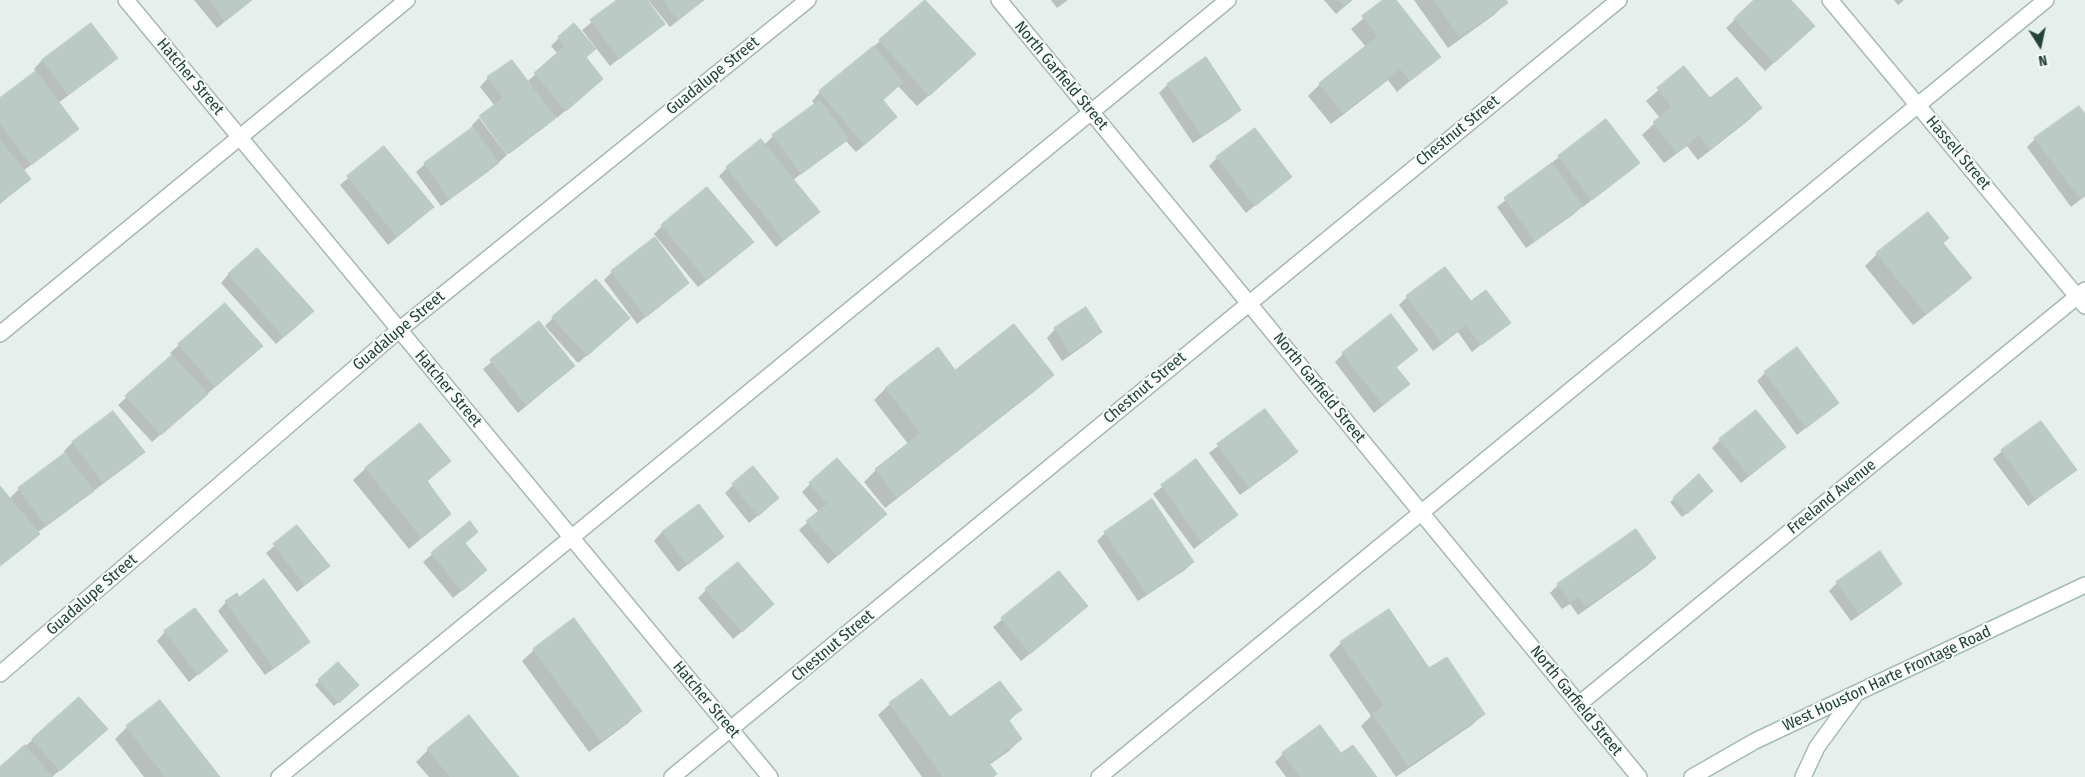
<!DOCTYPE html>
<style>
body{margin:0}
#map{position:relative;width:2085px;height:777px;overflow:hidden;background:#e6efeb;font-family:"Fira Sans Condensed",sans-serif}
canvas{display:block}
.north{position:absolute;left:2015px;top:20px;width:50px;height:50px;-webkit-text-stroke:4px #f7fbf9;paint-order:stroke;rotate:170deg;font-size:14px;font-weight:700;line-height:20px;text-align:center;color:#24423a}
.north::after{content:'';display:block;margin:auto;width:18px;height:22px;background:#24423a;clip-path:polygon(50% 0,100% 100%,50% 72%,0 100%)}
</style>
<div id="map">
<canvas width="2085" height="777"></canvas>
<div class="north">N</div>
</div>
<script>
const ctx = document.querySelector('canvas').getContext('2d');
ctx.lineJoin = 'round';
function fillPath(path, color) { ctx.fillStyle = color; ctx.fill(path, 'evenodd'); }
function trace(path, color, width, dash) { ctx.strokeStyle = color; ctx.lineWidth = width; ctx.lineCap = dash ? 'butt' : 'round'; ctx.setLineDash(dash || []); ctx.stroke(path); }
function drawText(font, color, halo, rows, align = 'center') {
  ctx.font = font + ' "Fira Sans Condensed",sans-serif'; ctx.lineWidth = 4; ctx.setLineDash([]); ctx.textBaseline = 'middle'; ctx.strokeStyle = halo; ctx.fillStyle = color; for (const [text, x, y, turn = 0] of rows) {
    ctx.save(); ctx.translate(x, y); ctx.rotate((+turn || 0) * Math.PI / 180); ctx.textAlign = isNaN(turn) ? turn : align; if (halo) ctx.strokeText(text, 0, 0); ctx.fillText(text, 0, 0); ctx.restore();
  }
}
fillPath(new Path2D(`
 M194,0H252L217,28Z
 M619,0H645L663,24L610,66L582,30Z
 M648,0H704L670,27Z
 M1051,0H1068L1057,8Z
 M1324,0H1352L1336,14Z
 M1385,0H1394L1439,56L1397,92L1388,80L1331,124L1308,96L1320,84L1366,47L1351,29Z
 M1414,0H1504L1506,3L1494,15L1448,48Z
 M1756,0H1790L1805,34L1765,71L1726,28Z
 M1894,0H1904L1898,5Z
 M559,38L584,58L593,87L557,118L556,116L546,126L509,154L481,117L495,106L480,87L488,78L527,82L558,54L551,46Z
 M880,41L962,66L917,106L898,86L881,100L888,125L856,152L845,140L793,180L818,212L776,247L719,176L727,168L764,145L773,136L816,105L812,101L820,92Z
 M116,58L108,66L58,103L77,129L23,171L29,179L0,204V99L37,72L34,69L42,60Z
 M1684,68L1710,100L1761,108L1749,120L1698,160L1687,146L1664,163L1642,135L1660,118L1646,101Z
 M1168,84L1239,110L1231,118L1193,143L1159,93Z
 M2085,116V196L2071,207L2027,147L2035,139Z
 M479,118L507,155L489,171L441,206L416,172L425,164L474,128L472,125Z
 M384,148L433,207L388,245L340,185Z
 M1559,157L1638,163L1583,207L1582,206L1574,214L1526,248L1497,207Z
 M1217,158L1291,176L1246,213L1209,166Z
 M662,226L744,250L698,287L654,234Z
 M1877,254L1970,278L1958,290L1913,325L1865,266Z
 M612,272L688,283L637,324L604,280Z
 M229,274L304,319L276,344L221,283Z
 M1407,297L1470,303L1509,322L1472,352L1458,332L1433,351L1399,305Z
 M225,305L253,354L152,442L118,405L173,356L170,353L179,345Z
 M1085,309L1101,332L1092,340L1062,361L1047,338L1055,329Z
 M553,318L620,327L578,363L545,326Z
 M538,323L574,366L518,413L483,369Z
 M1417,349L1396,368L1409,384L1374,413L1335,362L1343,354Z
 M955,372L1052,375L1040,387L885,508L864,482L876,470L909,445L874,400L886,388Z
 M1765,373L1837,403L1797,435L1757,381Z
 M1265,410L1296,452L1288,460L1240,495L1209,453Z
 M113,412L143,452L135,460L37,533L30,543L0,566V488L9,499L19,489L66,454L64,451L72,443Z
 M2041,423L2075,470L2028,506L1993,459L2002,451Z
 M420,425L449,461L426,482L450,514L409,549L353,480L365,469Z
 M1720,440L1785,447L1741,483L1712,448Z
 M1196,461L1236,515L1194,549L1153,494Z
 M810,484L877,522L828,564L799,530L819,512L802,492Z
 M733,485L769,506L749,523L725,493Z
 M1708,495L1682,517L1670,502L1674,499Z
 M469,523L464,544L486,570L453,598L423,562Z
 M297,527L328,566L297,592L266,553Z
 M662,532L723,537L678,572L654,541Z
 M1105,533L1193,562L1185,570L1138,601L1097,541Z
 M1655,558L1647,566L1578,615L1570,604L1562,609L1550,593L1558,585Z
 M1058,573L1078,614L1021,661L993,627Z
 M1837,583H1901L1892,592L1851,621L1829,591Z
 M706,590L764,613L733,639L698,598Z
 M239,599L309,642L300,650L265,675L218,611L226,602Z
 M165,632L226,651L189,682L157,641Z
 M1341,643L1429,670L1484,714L1472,725L1396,777L1361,726L1371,716L1329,655Z
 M534,650L640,711L628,723L589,752L522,661Z
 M338,664L357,685L334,706L315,685Z
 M79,698L98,737L52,777H0V769Z
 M160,702L218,777H144L115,739L127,727Z
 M890,704L950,719L1020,710L1008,722L1021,739L1009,751L989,765L992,777H922L878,715Z
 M428,750L517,777H429L416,762Z
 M1283,754L1341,755L1376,777H1286L1275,762Z`), '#0003');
const building = new Path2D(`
 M209,0H252L225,21Z
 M617,0H647L665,24L619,59L590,20Z
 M663,0H704L678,20Z
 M925,0L976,54L929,96L879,40Z
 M1339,0H1352L1345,6Z
 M1383,0H1396L1441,57L1410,81L1400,69L1343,113L1319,83L1378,36L1362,16Z
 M1434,0H1506L1508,3L1460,37Z
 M1754,0H1791L1815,26L1774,63L1734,19Z
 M91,23L118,58L68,95L42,60Z
 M574,23L596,49L586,57L603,79L566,111L534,73L565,46L558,37Z
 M874,46L903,82L883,100L897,117L864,145L819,91Z
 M1206,57L1241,110L1202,136L1167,84Z
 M512,60L556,118L507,154L479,116L503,98L487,77Z
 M1684,66L1710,98L1737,77L1762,108L1710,149L1699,135L1677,153L1653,122L1672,107L1657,88Z
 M36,71L79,129L31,165L0,123V98Z
 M820,100L849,139L801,174L772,135Z
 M2079,106L2085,114V196L2080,199L2034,138Z
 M1606,119L1640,163L1592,200L1558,156Z
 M473,127L499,163L449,199L424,163Z
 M1255,128L1292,177L1255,206L1216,157Z
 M761,139L820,212L784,240L726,167Z
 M0,140L31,179L0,203Z
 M384,146L434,207L397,237L347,176Z
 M1552,163L1583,206L1535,241L1504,198Z
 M707,187L754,242L707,280L661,225Z
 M1928,212L1949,238L1943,243L1972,278L1926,314L1876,253Z
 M655,237L689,283L646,317L611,271Z
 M257,248L314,311L284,337L228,274Z
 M1445,267L1471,301L1486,290L1511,323L1481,345L1466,325L1442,343L1406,296Z
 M596,279L630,318L587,356L552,317Z
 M225,303L263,346L215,387L178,344Z
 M1086,307L1102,332L1070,353L1054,328Z
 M1391,314L1418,350L1396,367L1410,384L1383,405L1342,353Z
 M539,321L575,366L526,405L490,360Z
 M1014,324L1054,375L897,497L875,469L921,433L885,388L938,347L955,370Z
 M1797,347L1839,403L1806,428L1764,372Z
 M172,355L208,394L161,435L125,396Z
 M1265,409L1298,452L1249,488L1217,444Z
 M1756,410L1786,447L1749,476L1719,439Z
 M113,411L145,452L103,483L72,442Z
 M2041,421L2077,470L2036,499L2001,450Z
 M420,423L451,461L427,481L451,514L422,538L365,468Z
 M65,453L94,491L46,526L18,488Z
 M837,458L887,514L837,556L806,521L827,504L809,483Z
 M1196,459L1238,515L1202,542L1161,485Z
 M753,466L779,498L758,516L732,484Z
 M1699,474L1713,491L1687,514L1673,498Z
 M0,486L40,534L0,566Z
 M1152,499L1194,562L1147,594L1104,532Z
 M699,504L724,537L687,565L662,532Z
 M470,521L478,532L465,543L487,570L462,591L431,553Z
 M297,525L330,566L305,585L273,544Z
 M1636,529L1656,558L1586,607L1579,596L1570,602L1557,584Z
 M1880,551L1902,584L1859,614L1836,582Z
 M738,562L774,604L742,632L705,589Z
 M1059,571L1088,606L1030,654L1001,618Z
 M264,579L310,642L274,668L225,601L237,593L239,597Z
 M195,608L228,651L198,675L164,631Z
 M1389,609L1429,668L1447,657L1485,714L1408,766L1372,713L1384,706L1340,642Z
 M574,618L642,711L601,741L533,649Z
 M338,662L359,685L339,703L318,680Z
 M922,679L950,717L1000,681L1022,710L1008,719L1022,739L989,763L997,774L993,777H943L889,703Z
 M79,697L108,729L60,771L32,739Z
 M160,700L220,777H165L126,726Z
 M469,715L519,777H450L427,749Z
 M1320,725L1341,753L1353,745L1377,777H1301L1282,753Z
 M25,745L53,777H0V767Z`);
fillPath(building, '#bbcac4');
trace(building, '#b8c9c2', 1);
const service = new Path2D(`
 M0,334L407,0
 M279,777L1228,0
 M1099,777L2046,0`);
const minor = new Path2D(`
 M126,0L770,777
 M1830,0L2085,306
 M0,674L399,330L808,0
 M1579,704L2085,290
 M672,777L1619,0`);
const tertiary = new Path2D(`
 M999,0L1639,777`);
const secondary = new Path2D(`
 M1692,777L1755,741L2085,585
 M1803,777L1817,747L1855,695`);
trace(service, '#a8b8b2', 18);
trace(minor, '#a8b8b2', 18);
trace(tertiary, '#a8b8b2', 18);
trace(secondary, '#a4bbb3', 18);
trace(service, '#fff', 15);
trace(minor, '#fff', 15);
trace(tertiary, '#fff', 15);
trace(secondary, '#fff', 15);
drawText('16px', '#24423a', '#f7fbf9', [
 ["Guadalupe Street",713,76,-39],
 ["North Garfield Street",1061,76,50],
 ["Hatcher Street",190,77,50],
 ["Chestnut Street",1458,131,-39],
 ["Hassell Street",1958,153,50],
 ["Guadalupe Street",399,331,-40],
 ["Chestnut Street",1145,388,-40],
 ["North Garfield Street",1319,388,51],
 ["Hatcher Street",448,389,50],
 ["Freeland Avenue",1832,497,-39],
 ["Guadalupe Street",92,595,-41],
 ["Chestnut Street",833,646,-40],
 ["West Houston Harte Frontage Road",1887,679,-25],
 ["Hatcher Street",706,700,50],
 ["North Garfield Street",1576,701,51]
]);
</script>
